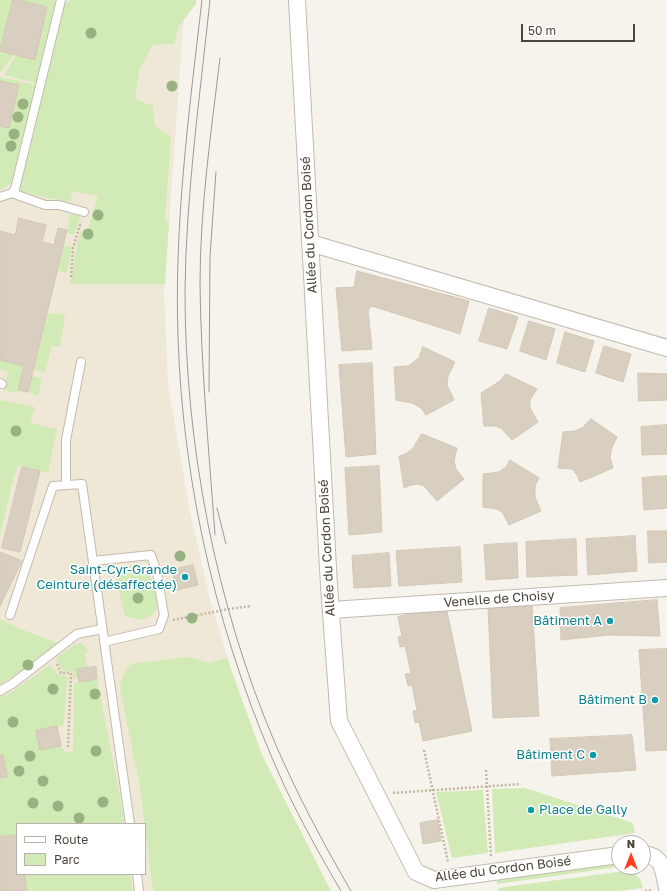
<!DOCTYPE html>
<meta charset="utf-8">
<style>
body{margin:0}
#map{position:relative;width:667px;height:891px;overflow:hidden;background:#f6f3ec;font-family:"Golos Text",sans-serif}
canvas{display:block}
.legend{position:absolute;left:16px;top:823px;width:130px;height:52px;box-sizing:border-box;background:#fff;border:1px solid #b7b4b0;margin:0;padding:5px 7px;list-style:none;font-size:12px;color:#4b4439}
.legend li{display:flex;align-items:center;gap:8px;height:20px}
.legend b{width:20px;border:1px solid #b7b4b0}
.north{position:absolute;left:611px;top:835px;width:40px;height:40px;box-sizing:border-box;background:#fff;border:1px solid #b7b4b0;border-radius:50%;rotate:0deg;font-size:11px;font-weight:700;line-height:16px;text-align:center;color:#4b4439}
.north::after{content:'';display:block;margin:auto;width:14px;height:18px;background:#fc3f1d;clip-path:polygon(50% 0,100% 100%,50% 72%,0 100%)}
.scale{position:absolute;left:521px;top:24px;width:114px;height:18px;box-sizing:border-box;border:2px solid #4b4439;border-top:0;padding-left:5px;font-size:12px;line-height:14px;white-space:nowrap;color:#4b4439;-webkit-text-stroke:3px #fff;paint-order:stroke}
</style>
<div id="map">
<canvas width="667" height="891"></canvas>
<ul class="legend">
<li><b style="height:5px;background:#fff"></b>Route</li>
<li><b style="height:11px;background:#d2eab5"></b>Parc</li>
</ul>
<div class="north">N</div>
<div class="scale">50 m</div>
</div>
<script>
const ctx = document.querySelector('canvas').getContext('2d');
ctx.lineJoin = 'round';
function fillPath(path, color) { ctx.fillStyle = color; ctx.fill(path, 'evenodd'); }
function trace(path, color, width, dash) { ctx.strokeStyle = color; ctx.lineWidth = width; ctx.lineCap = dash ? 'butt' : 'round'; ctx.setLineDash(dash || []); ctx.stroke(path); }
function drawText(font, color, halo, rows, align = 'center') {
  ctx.font = font + ' "Golos Text",sans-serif'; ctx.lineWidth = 3; ctx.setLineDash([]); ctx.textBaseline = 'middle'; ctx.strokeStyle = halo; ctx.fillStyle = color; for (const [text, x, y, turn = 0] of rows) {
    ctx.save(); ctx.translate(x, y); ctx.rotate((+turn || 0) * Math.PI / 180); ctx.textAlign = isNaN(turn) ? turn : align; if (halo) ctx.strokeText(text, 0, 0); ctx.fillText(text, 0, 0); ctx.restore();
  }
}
fillPath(new Path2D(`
 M0,0H185L164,292L168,384L189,507L210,600L235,682L139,782L144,824H17V874H145V829L153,891H0Z`), '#efe8d6');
fillPath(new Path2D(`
 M0,0H13L0,51L14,55L0,73Z
 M19,0H56L36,83L4,75L16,55L35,60L47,7Z
 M71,0H196V4L179,26L174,44L153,45L139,71L135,99L153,106L155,126L171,137L165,219L169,222L165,284H70L77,245L81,231L87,233L98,196L72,191L71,202L48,198L21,191L20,186L64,4Z
 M0,77L36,85L15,176L10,184L0,190V126L18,85L0,81Z
 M70,214L80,216L74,235L67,233Z
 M64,246L72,247L67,273L58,271Z
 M48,313L65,315L60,347L52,345L45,372L34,370Z
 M0,360L24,366L17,393L4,390L8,371L0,369Z
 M32,376L42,379L38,396L28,392Z
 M0,400L35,407L30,423L57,429L48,473L18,465L11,488L0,536Z
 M132,565L142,567L148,572L155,586L157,608L151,616L141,620L125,616L116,579L120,570Z
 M0,619L18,628L58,643L24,669L0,685Z
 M81,642L89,652L85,653L87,668L78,669L79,679H73V672L62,670L56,658L76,644Z
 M186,657L194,658L208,663L227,658L262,755L331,891H153L139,782L120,689C121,679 123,672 131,664Z
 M50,665L59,675L68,677L63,726H57L40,750L61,746L65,752L73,751L74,683L97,679L121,801L124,824H17V835L0,837V778L7,777L3,755H0V697L9,694Z
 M525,788L633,823L635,833L495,853L492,789Z
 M483,790L488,853L452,858L436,792Z
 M619,861V867L497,884V879Z
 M632,870L640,879L643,888L618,891H498V888Z
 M24,874H130L133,891H27Z`), '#d2eab5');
const building = new Path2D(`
 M13,0H19L47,7L35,60L0,51Z
 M0,81L19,85L9,128L0,126Z
 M19,218L46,225L42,242L54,245L58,228L67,230L28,392L18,390L24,366L0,360V231L15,235Z
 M357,271L469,301L460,334L372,306L368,310L372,349L342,351L336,288L354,287Z
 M489,308L518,317L507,349L479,341Z
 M529,321L555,329L546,360L520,351Z
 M565,332L594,341L585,372L557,363Z
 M604,346L631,354L623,382L596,373Z
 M423,347L455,362L448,376L447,385L454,400L426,415L421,408L412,403L396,400L394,367L408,366L414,362L419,357Z
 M372,363L376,454L346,457L339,365Z
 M638,373L667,374V400L639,401Z
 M506,374L537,389L530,400V408L538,422L512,440L501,428L495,426H484L481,393L500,381Z
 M591,419L617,437L612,447L610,457L613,468L580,482L577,475L572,469L558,468L563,432L575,431L583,427Z
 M667,425V454L642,455L641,427Z
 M422,434L457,448L454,461L456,469L464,479L437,501L424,486L418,484L411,485L404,488L399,456L406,454L413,448Z
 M510,460L539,478L535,486V497L541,511L509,525L503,513L497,509L483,507V474L499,472L506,467Z
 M379,466L382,532L349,535L345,468Z
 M22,467L40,471L20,552L2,548Z
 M667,476V508L644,510L642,478Z
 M648,531H667V562L649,563Z
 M635,536L637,571L588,575L586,539Z
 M576,539L577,575L527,577L526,542Z
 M517,543L518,578L486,580L484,545Z
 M460,547L462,582L399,586L396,551Z
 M0,552L22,561L0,606Z
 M389,553L391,586L354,588L352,556Z
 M193,565L198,585L177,590L172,570Z
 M657,600L660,636L609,635L561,640L560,608Z
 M532,604L539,716L493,718L488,607Z
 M446,606L472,731L423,741L419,722L415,723L413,711L417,710L412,685L408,686L405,674L411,673L405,646L400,647L398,637L402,636L398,617Z
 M667,649V750L646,751L639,650Z
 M96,667L97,679L79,682L77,669Z
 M57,726L61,746L40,750L36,731Z
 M632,735L636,770L552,776L550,739Z
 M0,755H3L7,777L0,778Z
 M438,820L441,841L423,844L420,823Z
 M17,835V874H24L27,891H0V837Z`);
fillPath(building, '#d8cfc1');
trace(building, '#d3c7b4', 1);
const service = new Path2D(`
 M12,193L45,205H59L84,212
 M0,197L12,193L15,189L61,0
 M0,383L2,384
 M66,485V440L81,362
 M93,561L151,555L157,573L164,615L159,629L104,642
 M10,615L53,486L82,484L130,824
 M0,691L12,684L77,634L102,629
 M137,874L139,891`);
const minor = new Path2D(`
 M297,0L329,586L339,721L416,872L434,880L619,855
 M310,243L667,348
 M331,610L667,588
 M643,854C664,856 663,871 667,888`);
trace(service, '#c2bbae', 10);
trace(minor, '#c2bbae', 18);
trace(new Path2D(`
 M71,277L73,248L81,222
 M173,620L229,609L251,606
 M57,664L61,673H71L68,749
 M424,750L448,862
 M486,770L491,857
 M393,793L521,784
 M645,891L652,890`), '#c4b79f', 2.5, [2, 2]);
trace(service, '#fff', 8);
trace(minor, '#fff', 16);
trace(new Path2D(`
 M202,0C189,112 174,225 178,337C183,491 220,645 284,785C301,821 321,857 341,891
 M210,0C200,96 186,194 185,291C185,444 215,602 275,743C297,794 323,843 351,891
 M209,392L210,256L216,172
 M217,508L226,544
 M215,535C209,451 201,368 200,284C200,209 211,133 220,58`), '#9a9a9a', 1);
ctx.fillStyle = '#97b381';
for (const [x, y] of [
 [91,33],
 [172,86],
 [23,104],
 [18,117],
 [14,134],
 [11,146],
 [98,215],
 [88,234],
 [16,431],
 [180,556],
 [138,598],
 [192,618],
 [28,665],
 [53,689],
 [95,694],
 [13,722],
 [96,751],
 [30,756],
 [19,771],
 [43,781],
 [103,802],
 [33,803],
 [58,806],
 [79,818]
]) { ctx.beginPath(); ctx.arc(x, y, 5.5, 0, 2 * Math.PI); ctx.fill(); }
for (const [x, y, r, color] of [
 [185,577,4,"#0f9aa8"],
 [610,621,4,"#0f9aa8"],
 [655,700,4,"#0f9aa8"],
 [593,755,4,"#0f9aa8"],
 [531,810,4,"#0f9aa8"]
]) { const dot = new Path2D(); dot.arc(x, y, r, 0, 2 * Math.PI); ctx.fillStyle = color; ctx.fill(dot); trace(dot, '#fff', 1.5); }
drawText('13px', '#4b4439', '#fff', [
 ["Allée du Cordon Boisé",309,225,-93],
 ["Allée du Cordon Boisé",327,548,-93],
 ["Venelle de Choisy",499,599,-4],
 ["Allée du Cordon Boisé",503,869,-7]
]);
drawText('13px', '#0d838f', '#fff', [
 ["Saint-Cyr-Grande",177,570],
 ["Ceinture (désaffectée)",177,585],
 ["Bâtiment A",602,621],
 ["Bâtiment B",647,700],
 ["Bâtiment C",585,755],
 ["Place de Gally",539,810,"left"]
], 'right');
</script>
